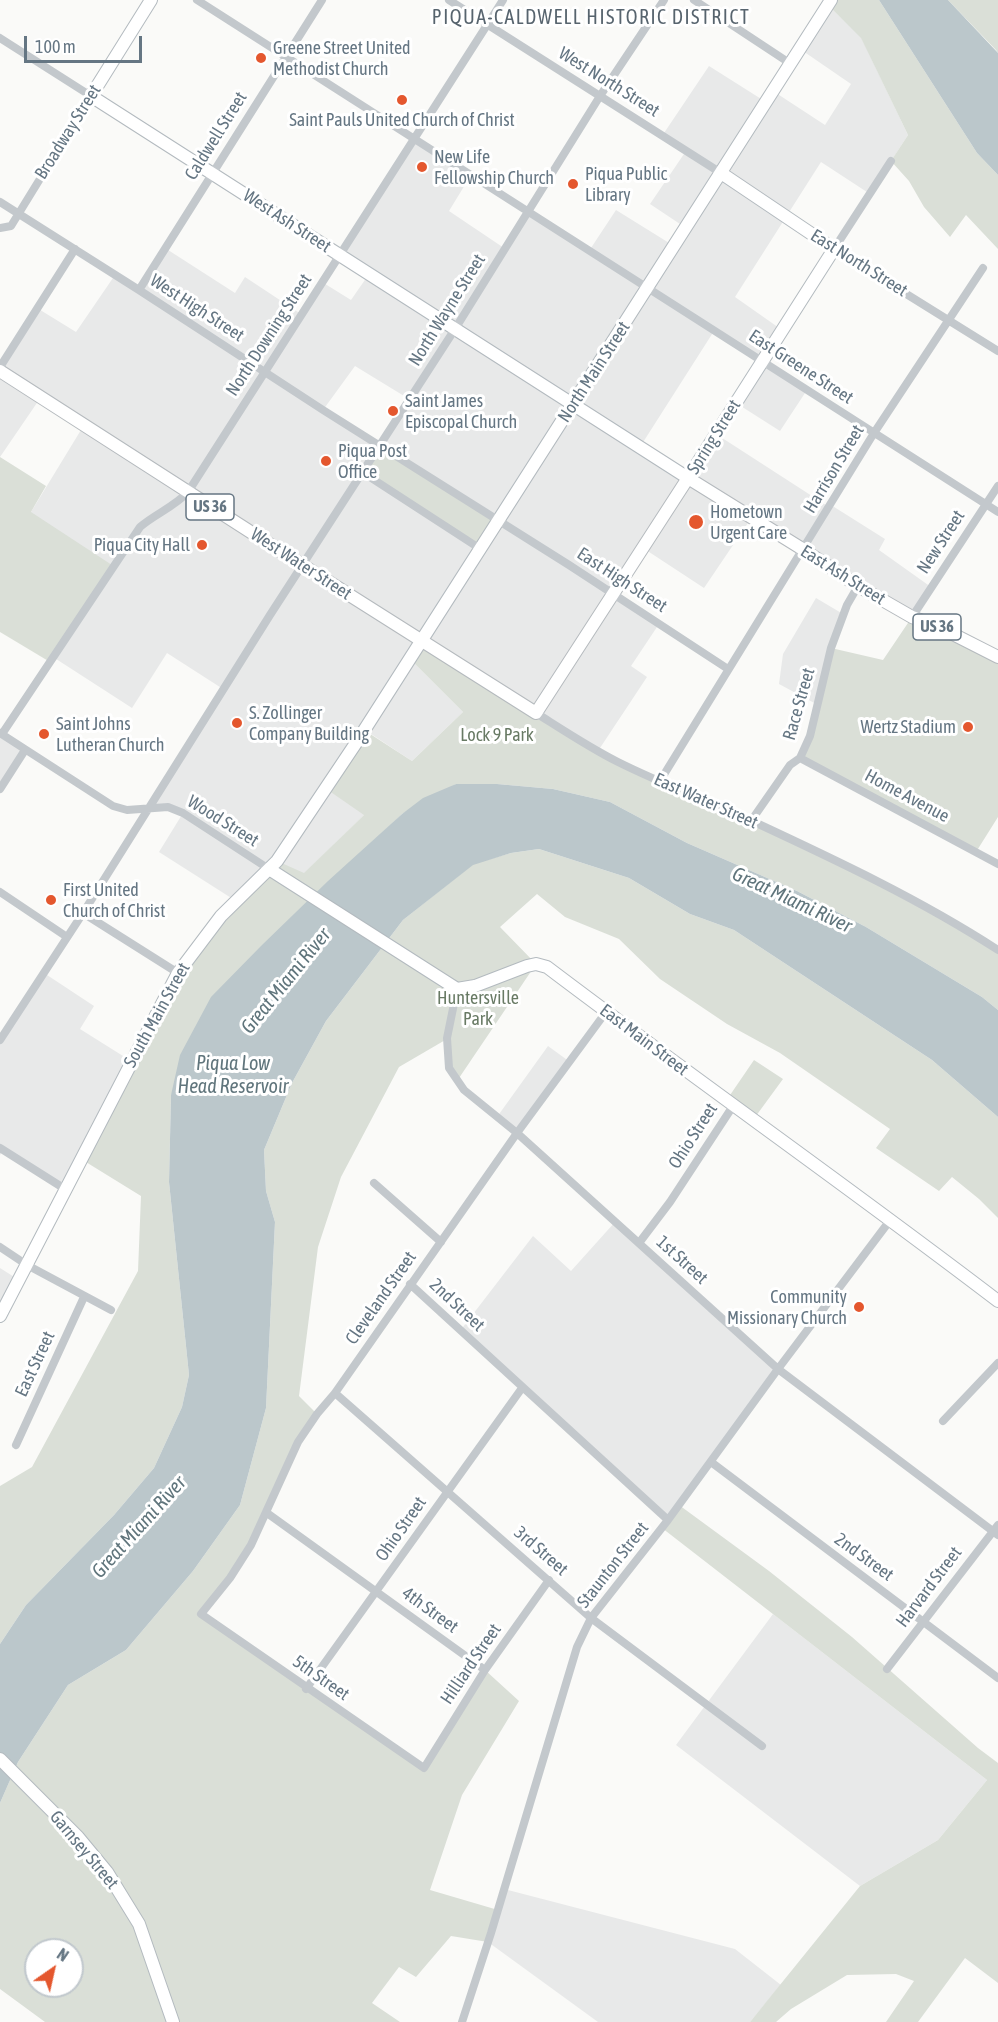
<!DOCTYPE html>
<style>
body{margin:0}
#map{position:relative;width:998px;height:2022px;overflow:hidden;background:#fafaf8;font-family:"Asap Condensed",sans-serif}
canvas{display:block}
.north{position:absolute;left:24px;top:1938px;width:60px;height:60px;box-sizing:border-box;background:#fff;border:2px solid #c1c8cd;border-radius:50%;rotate:34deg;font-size:16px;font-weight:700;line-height:24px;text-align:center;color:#657683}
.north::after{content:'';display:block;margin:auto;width:21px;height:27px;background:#e4572e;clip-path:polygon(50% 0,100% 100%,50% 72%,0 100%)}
.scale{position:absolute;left:24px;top:36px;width:118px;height:27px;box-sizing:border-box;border:3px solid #657683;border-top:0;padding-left:8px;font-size:18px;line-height:21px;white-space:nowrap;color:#657683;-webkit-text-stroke:4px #fff;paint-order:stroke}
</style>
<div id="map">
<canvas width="998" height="2022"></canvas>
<div class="north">N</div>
<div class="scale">100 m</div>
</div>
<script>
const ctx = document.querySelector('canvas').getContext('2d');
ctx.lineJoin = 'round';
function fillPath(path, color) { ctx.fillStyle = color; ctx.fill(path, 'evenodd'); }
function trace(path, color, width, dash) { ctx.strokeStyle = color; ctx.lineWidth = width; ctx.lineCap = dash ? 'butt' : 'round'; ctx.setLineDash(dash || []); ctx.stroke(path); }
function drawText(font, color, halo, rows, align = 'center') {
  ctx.font = font + ' "Asap Condensed",sans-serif'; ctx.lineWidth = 6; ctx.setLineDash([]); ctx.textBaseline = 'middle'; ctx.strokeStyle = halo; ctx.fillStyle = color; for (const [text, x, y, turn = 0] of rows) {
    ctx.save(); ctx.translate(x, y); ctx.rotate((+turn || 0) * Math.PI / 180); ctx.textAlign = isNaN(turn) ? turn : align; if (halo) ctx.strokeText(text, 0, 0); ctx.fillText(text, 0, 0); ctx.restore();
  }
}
fillPath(new Path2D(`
 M828,5L861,37L908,135L870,194L821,162L735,297L782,330L763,361L807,390L780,431L736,403L762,362L714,331L640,447L688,478L716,434L829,507L831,505L885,539L879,550L931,587L912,617L752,517L704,588L643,548L613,594L659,624L631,666L647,677L598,751L410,659L463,712L412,761L365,730L364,815L304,874L236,901L159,852L183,813L149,807L223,689L167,653L132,708L53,657L31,512L84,425L41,397L0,457V367L37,308L76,332L115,275L139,290L165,248L235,293L245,277L301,314L322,282L351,300L369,274L339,255L414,139L471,175L449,211L504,248L528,212L589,251L616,210L674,246L686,228L650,204L686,151L662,136L709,66L766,102L773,91L825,125L851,84L800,49ZM355,366L409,399L380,445L323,410Z
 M816,598L843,614L818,705L779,684L783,654Z
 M0,733L25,750L0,789Z
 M44,973L94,1006L80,1029L131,1061L65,1189L3,1151L0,1155V1040Z
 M548,1046L570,1062L517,1133L497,1117Z
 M615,1222L778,1369L668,1520L460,1331L533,1236L571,1271Z
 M0,1268L19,1280L0,1316Z
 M773,1614L987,1780L938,1840L860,1886L676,1745Z
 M504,1889L735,1949L781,1985L750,2022H598L488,1942Z`), '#e8e9e9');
fillPath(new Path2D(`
 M826,0H879L977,153L998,175V249L966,215L950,237L924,207L909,181L891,161L908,135L861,38L828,5Z
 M948,0H998V53L996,50Z
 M380,445L498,519L479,548L362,472Z
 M0,457L46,486L31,512L115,567L50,662L0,632Z
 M912,617L998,657V817L976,852L800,758L831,648L883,660Z
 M421,641L581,742L819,853L998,950V1010L982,997L866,927L797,891L687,843L610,802L553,789L497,784H456L402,814L356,858L171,1095L169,1182L189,1375L182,1407L154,1468L114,1515L26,1605L0,1644V1486L32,1467L138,1271L141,1196L81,1159L178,973L277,861L304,873L364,815L325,788L364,730L412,761L463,712L410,659Z
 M539,849L629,878L690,914L734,930L932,1060L998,1117V1218L979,1199L952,1177L939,1191L876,1148L890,1129L780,1053L727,1024L660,979L619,939L565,917L537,894L500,927L536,964L457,1081L449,1068L447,1039L399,1067L341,1177L318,1247L299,1396L317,1414L298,1442L251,1545L201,1614L424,1768L485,1670L519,1701L462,1795L430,1890L498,1910L488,1942L451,1936L416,1977L399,1967L372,2003L400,2022H45L0,1989V1803L18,1762L68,1685L126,1650L193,1571L240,1505L266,1408L275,1222L266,1191L264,1150L292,1083L326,1021L403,920L473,864L511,853ZM36,1950H72V1986H36Z
 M754,1060L783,1079L753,1120L726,1101Z
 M679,1505L769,1571L852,1637L978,1748L998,1763V1983L965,1958L918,2022H886L914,1981L896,1974L847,1975L791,2009L776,2022H750L860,1886L938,1840L987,1780L662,1528Z`), '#dadfd7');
fillPath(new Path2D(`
 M879,0H948L998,53V175L977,153Z
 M456,784H497L553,789L610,802L687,843L797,891L866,927L982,997L998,1010V1117L932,1060L734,930L690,914L629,878L539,849L511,853L473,865L403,920L326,1021L292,1083L264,1150L266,1191L275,1222L266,1408L240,1505L193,1571L126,1650L68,1685L18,1762L0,1803V1644L26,1605L114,1515L154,1468L182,1407L189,1375L169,1182L171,1095L180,1055L211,997L261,946L328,881L402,814L423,798Z`), '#bbc7cb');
const secondary = new Path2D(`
 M151,0L91,96L688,478L834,249L721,173
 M269,869L457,989L475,986L527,966L536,964L547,967C696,1080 849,1187 998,1301
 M0,1316L178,973L221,916L277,861L356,743L831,0
 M0,1759L78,1837L107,1872L139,1924L173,2022`);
const primary = new Path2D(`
 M0,371L302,565L536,713L688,478L804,550L858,586L912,617L939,627L998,657`);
trace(secondary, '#b3babf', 14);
trace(primary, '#b5babe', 14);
trace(new Path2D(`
 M197,0L998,512
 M449,0L721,173
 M694,0L791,64
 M0,38L91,96L11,226L0,228
 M891,161L834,249L998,351
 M0,202L139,290L323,410L569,565L728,669
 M139,290L322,0
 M0,367L75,249
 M362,472L479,548
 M912,617L998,486
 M536,713C563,730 590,748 618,762C662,784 708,801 752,821C836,860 921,900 998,950
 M0,733L113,806L127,810L168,807L183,813L269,869
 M2,734L140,527C155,514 174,507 188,492L503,0
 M800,758L998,864
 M660,781L874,433L983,268
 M0,789L25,750
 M751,821L790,765L800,758L810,736L831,648L847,605L858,586
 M0,892L67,937
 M83,913L178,973
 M457,989L447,1038L449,1068L464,1090L517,1133L778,1369L998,1535
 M0,1040L83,913L270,615L455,329L600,96L664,0
 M0,1148L65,1189
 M374,1183L441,1242
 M639,1243L670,1202L733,1106
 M0,1247L27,1265L111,1310
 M410,1284L668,1520
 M335,1393L591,1618L762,1746
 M943,1421L998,1363
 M16,1445L84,1297
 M711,1462L998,1678
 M267,1513L485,1670
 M549,1580L485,1670L424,1768L201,1614L230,1578L251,1545L298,1442L317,1414L335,1393L517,1133L606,1012
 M887,1669L998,1525
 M306,1689L522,1388
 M462,2022L491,1933L577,1647L591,1618L668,1520L778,1369L891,1219`), '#c3c8cc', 8);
trace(secondary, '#fff', 12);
trace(primary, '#fff', 12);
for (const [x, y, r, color] of [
 [261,58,6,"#e4572e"],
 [402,100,6,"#e4572e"],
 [422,167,6,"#e4572e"],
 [573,184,6,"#e4572e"],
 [393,411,6,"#e4572e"],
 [326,461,6,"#e4572e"],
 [696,522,8,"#e4572e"],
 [202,545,6,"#e4572e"],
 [237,723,6,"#e4572e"],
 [968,727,6,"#e4572e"],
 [44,734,6,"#e4572e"],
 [51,900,6,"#e4572e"],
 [859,1307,6,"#e4572e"]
]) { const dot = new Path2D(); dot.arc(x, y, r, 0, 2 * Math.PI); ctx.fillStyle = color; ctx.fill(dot); trace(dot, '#fff', 2); }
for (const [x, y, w] of [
 [210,507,48],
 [937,627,48]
]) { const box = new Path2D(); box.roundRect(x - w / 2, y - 13, w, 26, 4.5); ctx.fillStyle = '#fff'; ctx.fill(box); trace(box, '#657683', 1.5); }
drawText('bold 16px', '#657683', null, [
 ["US 36",210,507],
 ["US 36",937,627]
]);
drawText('18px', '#657683', '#fff', [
 ["Greene Street United",273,48],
 ["Methodist Church",273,69],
 ["Saint Pauls United Church of Christ",402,120,"center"],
 ["New Life",434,157],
 ["Fellowship Church",434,178],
 ["Piqua Public",585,174],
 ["Library",585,195],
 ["Saint James",405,401],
 ["Episcopal Church",405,422],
 ["Piqua Post",338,451],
 ["Office",338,472],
 ["Hometown",710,512],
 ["Urgent Care",710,533],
 ["Piqua City Hall",190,545,"right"],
 ["S. Zollinger",249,713],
 ["Company Building",249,734],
 ["Saint Johns",56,724],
 ["Lutheran Church",56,745],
 ["Wertz Stadium",956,727,"right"],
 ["First United",63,890],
 ["Church of Christ",63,911],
 ["Community",847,1297,"right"],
 ["Missionary Church",847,1318,"right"]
], 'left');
drawText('18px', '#657683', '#fff', [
 ["West North Street",609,82,32],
 ["Broadway Street",68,132,-58],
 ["Caldwell Street",216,136,-58],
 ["West Ash Street",287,221,33],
 ["East North Street",859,263,32],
 ["West High Street",197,308,33],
 ["North Wayne Street",447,310,-58],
 ["North Downing Street",269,335,-57],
 ["East Greene Street",801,367,33],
 ["North Main Street",594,372,-57],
 ["Spring Street",714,437,-58],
 ["Harrison Street",834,469,-59],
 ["New Street",941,542,-57],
 ["West Water Street",301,564,33],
 ["East Ash Street",843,575,32],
 ["East High Street",622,580,33],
 ["Race Street",799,704,-74],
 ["Home Avenue",907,796,28],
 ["East Water Street",706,801,24],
 ["Wood Street",223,821,32],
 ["South Main Street",157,1015,-61],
 ["East Main Street",644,1040,37],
 ["Ohio Street",693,1136,-57],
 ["1st Street",682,1260,42],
 ["Cleveland Street",381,1298,-55],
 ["2nd Street",457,1305,43],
 ["East Street",35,1364,-65],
 ["Ohio Street",401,1529,-55],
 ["3rd Street",541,1551,41],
 ["2nd Street",864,1557,36],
 ["Staunton Street",613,1565,-52],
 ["Harvard Street",929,1587,-53],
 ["4th Street",430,1610,36],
 ["Hilliard Street",471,1664,-56],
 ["5th Street",321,1678,35],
 ["Garnsey Street",84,1850,50]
]);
drawText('18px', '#687a64', '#fff', [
 ["Lock 9 Park",497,735],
 ["Huntersville",478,998],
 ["Park",478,1019]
]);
ctx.letterSpacing = '1.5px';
drawText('20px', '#57646e', '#fff', [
 ["PIQUA-CALDWELL HISTORIC DISTRICT",591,18]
]);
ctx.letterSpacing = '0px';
drawText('italic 20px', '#60757c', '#fff', [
 ["Great Miami River",792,900,25],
 ["Great Miami River",286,981,-51],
 ["Piqua Low",233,1064],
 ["Head Reservoir",233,1087],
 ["Great Miami River",139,1527,-48]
]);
</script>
